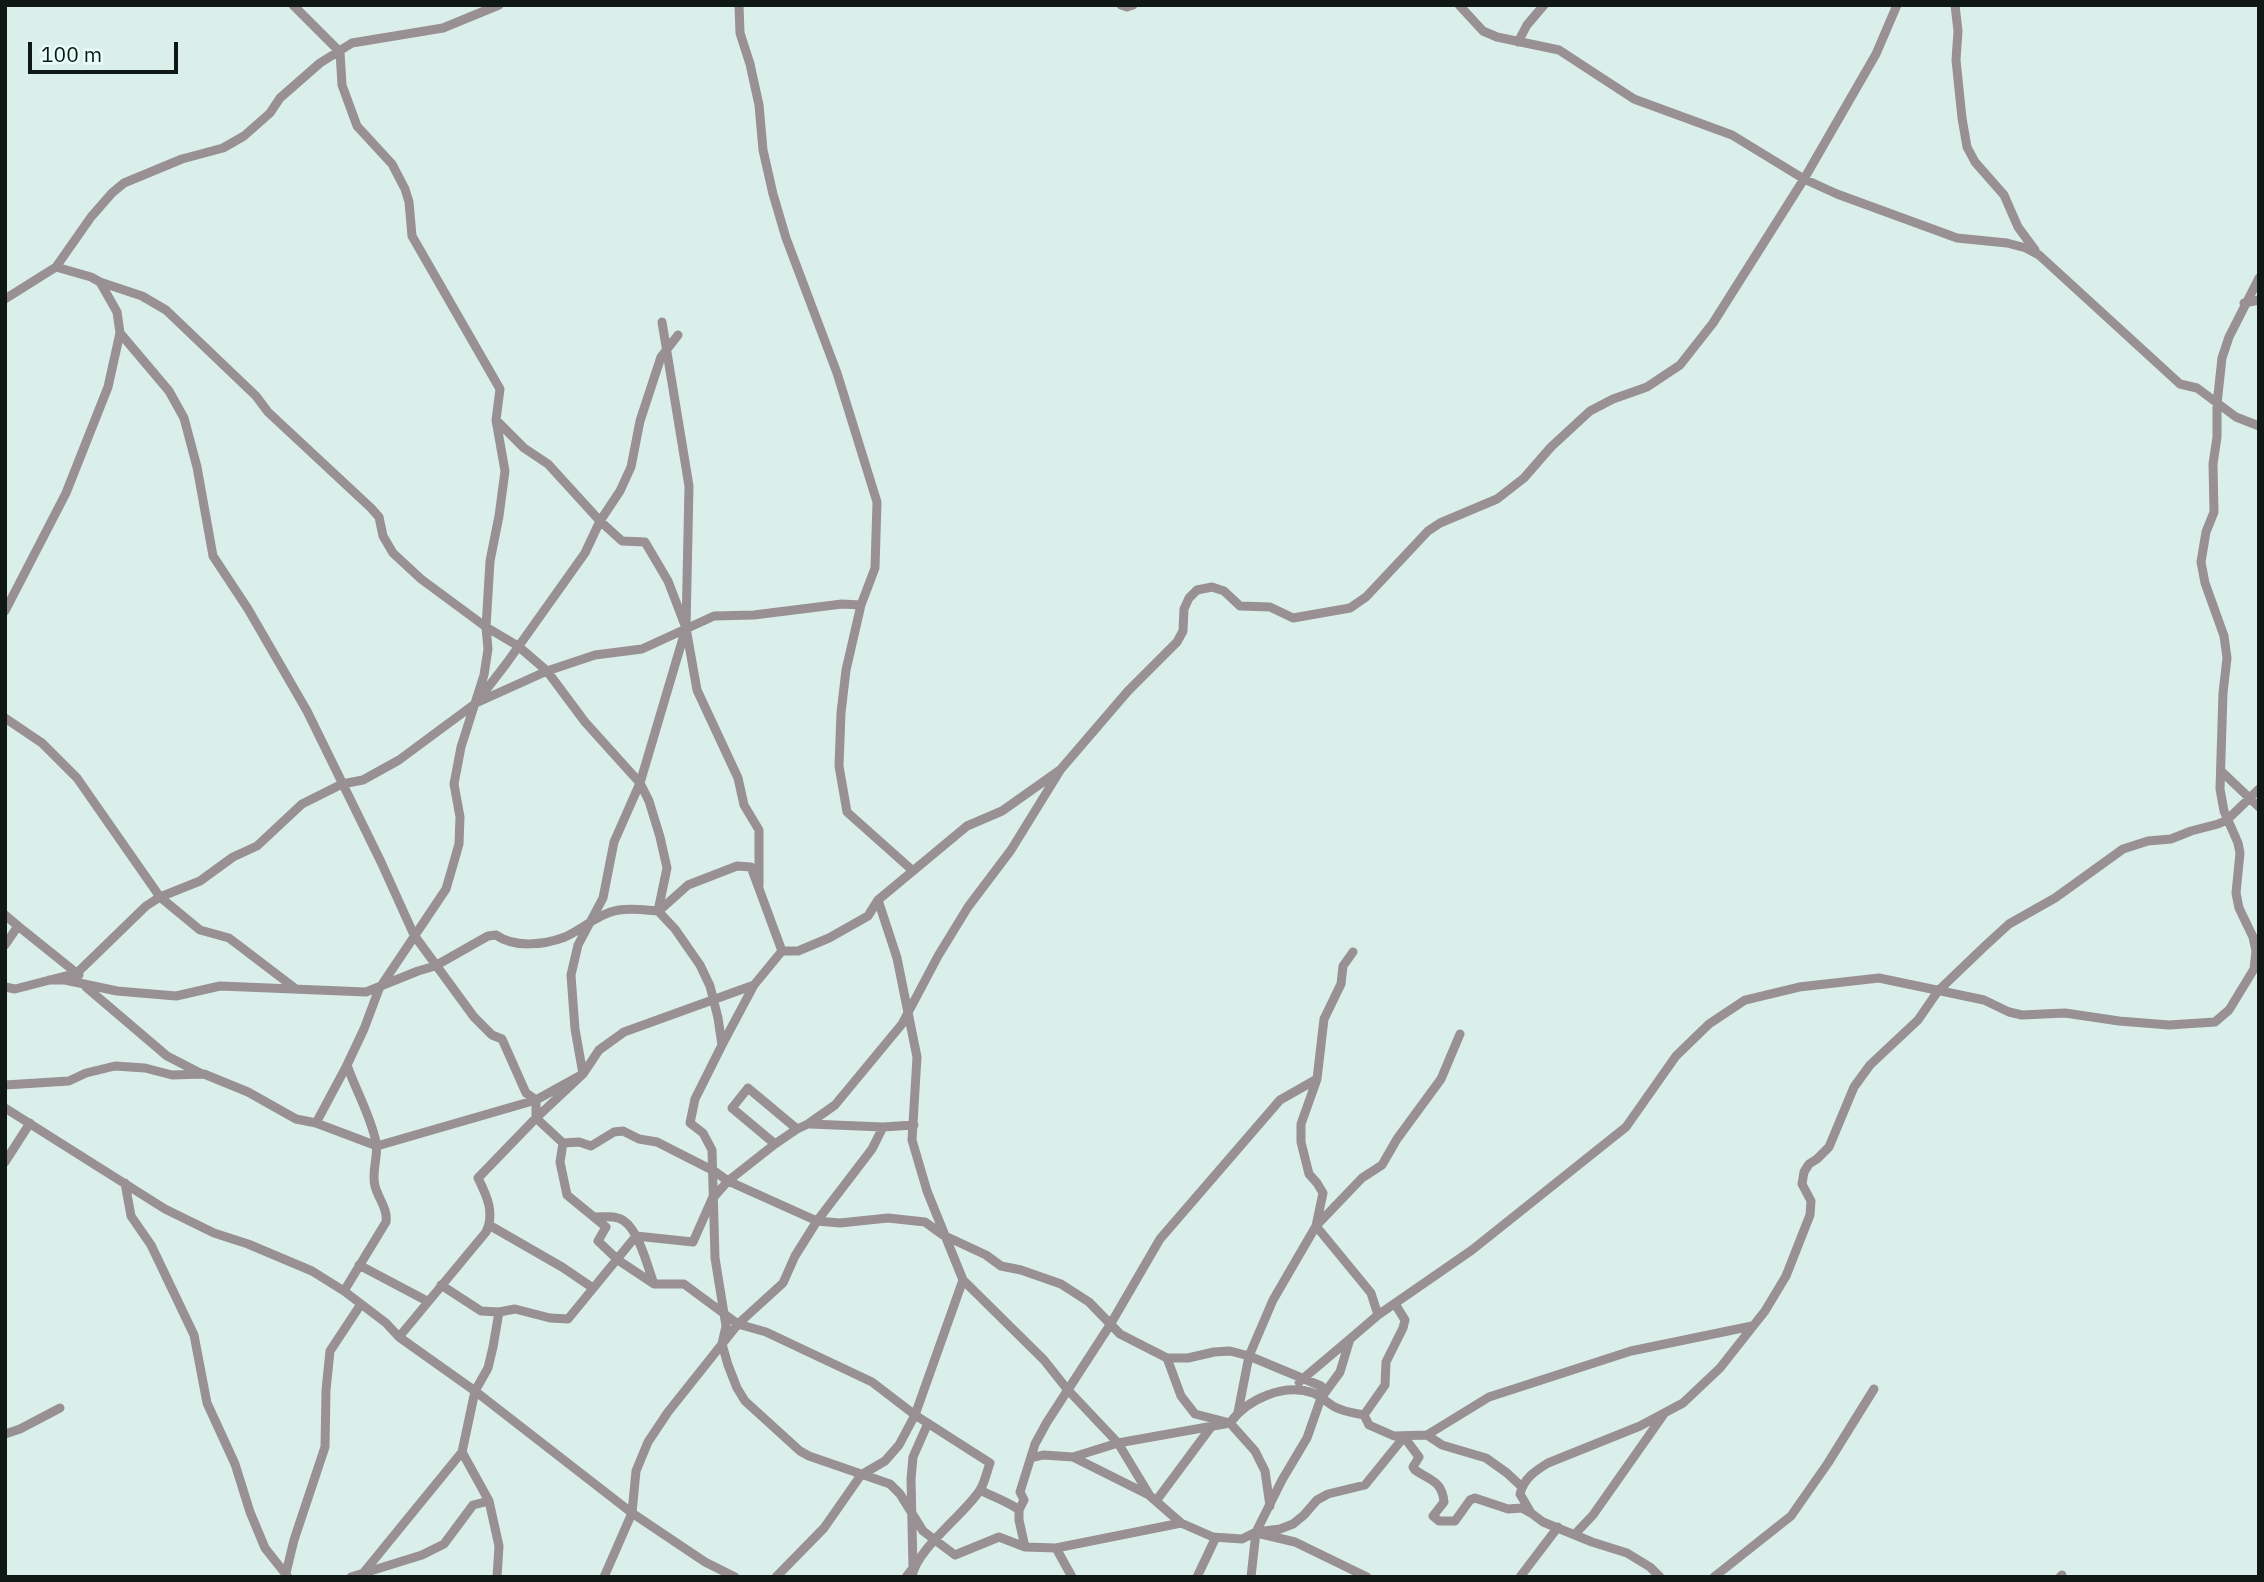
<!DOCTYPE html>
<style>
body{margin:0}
#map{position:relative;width:2264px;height:1582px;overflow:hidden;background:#dbefea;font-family:"IBM Plex Sans",sans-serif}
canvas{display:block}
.frame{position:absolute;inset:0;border:7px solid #101816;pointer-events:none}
.scale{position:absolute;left:28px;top:42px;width:150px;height:32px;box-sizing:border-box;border:4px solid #101816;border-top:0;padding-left:9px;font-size:21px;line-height:24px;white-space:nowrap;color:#101816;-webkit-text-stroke:5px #e8fdf8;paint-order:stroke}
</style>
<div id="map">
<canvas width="2264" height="1582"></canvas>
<div class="frame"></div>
<div class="scale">100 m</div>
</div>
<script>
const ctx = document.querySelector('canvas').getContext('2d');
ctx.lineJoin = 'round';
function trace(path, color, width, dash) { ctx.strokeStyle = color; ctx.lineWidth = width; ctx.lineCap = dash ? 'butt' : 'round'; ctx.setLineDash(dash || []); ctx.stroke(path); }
trace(new Path2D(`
 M293,5L340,52L342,85L357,126L392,164L405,189L409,202L412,236L500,389L496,420L505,471L499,516L490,561L486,627L488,649L484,675L461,747L454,784L460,817L459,844L453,865L446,889L379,989L364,1029L347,1065C356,1091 370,1114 376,1142C379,1156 371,1171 375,1186C378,1198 388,1209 386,1222L344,1291
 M739,5L740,33L750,64L759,105L763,150L773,194L786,238L837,373L877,502L875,568L861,605L846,670L841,713L839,766L847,812L912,870
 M1121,5L1127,7L1133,5
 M1459,5L1483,31L1497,37L1559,50L1634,99L1732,135L1804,179L1837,194L1957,238L2007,243L2026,248L2039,255L2180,384L2197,388L2236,417L2259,426
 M1955,5L1958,31L1956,60L1962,118L1967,147L1975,162L2004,195L2018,227L2035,250
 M1518,42L1527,25L1544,5
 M100,282L142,296L166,310L256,396L268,412L371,508L379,517L383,536L393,553L421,579L486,627L518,646L547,671L585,722L640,783L649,801L660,837L667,868L658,911
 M5,299L56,267L91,217L112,193L124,183L182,159L223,148L244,136L270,113L280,98L320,63L352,43L443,28L499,5
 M2244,303L2259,300
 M120,333L169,391L184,418L197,467L213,556L248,609L307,711L381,862L414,935L474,1017L492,1035L502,1039L526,1093L536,1100V1118L563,1143L560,1162L567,1195L606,1227L598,1241L618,1260L654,1284H684L738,1324L766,1332L872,1382L915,1415L990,1463C987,1471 985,1482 980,1490C966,1513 915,1550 912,1577
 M497,421L524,448L548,464L600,521L622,541L645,542L668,581L686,628L697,690L738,778L744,805L759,830V886
 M5,611L66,493L108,387L120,333L117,312L100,282L91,277L56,267
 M479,699L506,664L585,553L600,521L620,491L631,467L640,421L661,357L678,335
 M5,718L42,743L77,778L160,897L200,930L229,938L296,989
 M2221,771L2259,807
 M878,900L897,958L917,1057L912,1140L927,1191L963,1280L1044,1360L1067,1389L1118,1443L1150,1496L1181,1523L1213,1537L1242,1539L1256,1532L1280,1529L1293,1524L1304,1515L1317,1500L1328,1494L1365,1485L1404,1437
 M660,910L688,885L737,866L751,867L782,951
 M5,915L18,926L5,945
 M18,926L79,975
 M49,980H65L117,991L176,996L220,986L366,992L418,971L435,966L488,936L496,935C514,948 544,945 565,937C583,929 599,913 619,910C632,908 646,910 658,911L675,929L700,965L710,986L718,1018L722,1045L695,1099L690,1123L703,1133L712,1150L715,1258L726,1326L722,1344L728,1365L737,1388L745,1401L800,1451L809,1456L890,1484L900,1494L923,1531L955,1555L999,1537L1025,1547L1056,1548L1072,1577
 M5,987L15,989L77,973L146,906L160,897L200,881L233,857L257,846L302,804L342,784L363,780L399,760L476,703L547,671L595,655L642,649L714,616L754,615L842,604L861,605
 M86,987L167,1056L200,1073
 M722,1045L754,985
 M5,1085L69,1081L86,1073L115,1066L145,1068L172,1075L204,1074L248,1092L296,1119L316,1123L377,1146L536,1100L583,1074L575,1029L571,975L578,945L603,898L614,842L640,783L686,628L689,486L662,322
 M5,1108L165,1209L214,1233L248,1244L312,1271L344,1291L386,1323L399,1337L475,1391L632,1513L705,1562L735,1577
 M316,1123L347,1065
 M810,1124L883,1127L914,1125
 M563,1143L579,1142L591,1146L614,1132L623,1131L639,1139L657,1142L714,1171L728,1181L817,1221L840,1223L888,1218L925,1222L943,1235L986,1255L1001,1266L1021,1270L1061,1284L1089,1302L1120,1334L1167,1358L1181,1396L1195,1414L1230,1423L1255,1451L1265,1471L1270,1506
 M775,1144L732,1108L748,1088L797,1129
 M5,1162L30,1123
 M125,1183L131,1216L151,1245L194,1335L207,1403L235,1464L250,1512L265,1548L288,1577
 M596,1217C605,1217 616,1215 624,1221C639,1231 648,1268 654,1284
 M489,1225L562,1267L593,1288
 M359,1265L427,1301
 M441,1285L481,1311L499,1312L515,1309L550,1318L568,1319L636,1236L693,1242L712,1199L728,1181L775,1144L797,1129L808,1124L835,1105L902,1024L938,956L968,907L1011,850L1061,769L1128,691L1177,642L1183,631L1184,609L1189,598L1197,590L1212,587L1224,591L1240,606L1270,607L1293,618L1350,608L1366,597L1428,531L1440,523L1497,499L1524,478L1551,447L1590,411L1613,399L1647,387L1680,365L1713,323L1804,179L1876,54L1897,5
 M1378,1315L1371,1293L1316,1226L1362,1178L1382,1165L1397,1139L1441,1079L1460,1034
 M399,1337L486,1232C495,1213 487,1196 478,1178L536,1118L583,1074L599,1050L624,1032L754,985L782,951H798L829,938L868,916L878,900L967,826L1002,811L1060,770
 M1167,1358H1188L1214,1352L1230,1351L1249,1356L1321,1386V1398
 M1299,1382L1350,1339
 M1238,1412L1249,1356L1273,1300L1316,1226L1323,1193L1317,1183L1309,1174L1301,1142V1124L1317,1079L1324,1019L1341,984L1343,966L1353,952
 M1364,1415L1385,1385L1386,1362L1403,1328L1405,1320L1395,1304
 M5,1434L20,1429L60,1408
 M1427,1435L1442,1445L1486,1458L1507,1473L1522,1487
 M1404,1437L1419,1457L1413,1467L1415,1470C1431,1481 1442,1481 1444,1502L1433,1516L1439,1521H1455L1470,1500L1475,1498L1508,1509L1522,1508L1531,1513
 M462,1452L489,1501L499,1546L497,1577
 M1073,1457L1118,1443L1230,1423C1247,1399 1284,1383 1313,1393C1322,1396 1329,1405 1337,1408C1345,1412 1355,1413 1364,1415L1369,1425L1394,1436L1427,1435L1489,1397L1631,1351L1752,1326
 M1031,1458L1043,1455L1073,1457L1149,1495
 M980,1490C993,1497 1007,1501 1019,1510V1520L1025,1547
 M1156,1501L1211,1427
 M1019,1510L1024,1500L1020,1492L1035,1444L1047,1422L1110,1325L1160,1239L1280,1100L1317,1079
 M1261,1534L1295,1542L1367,1577
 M1575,1534L1593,1515L1664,1414
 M1056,1548L1181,1523
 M285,1577L294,1540L325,1447L326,1390L330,1351L361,1304
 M351,1577L422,1555L444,1544L473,1505L489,1501
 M360,1577L462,1452L475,1391L488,1368L493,1347L499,1312
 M604,1577L632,1513L636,1471L648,1442L668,1412L738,1324L783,1283L795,1256L817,1221L872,1149L883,1127
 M776,1577L824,1528L861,1475L885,1461L899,1445L915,1415L963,1280
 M906,1577L913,1568L911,1479L913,1457L928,1423
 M1197,1577L1216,1537
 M1251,1577L1256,1532L1282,1480L1307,1438L1321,1398L1340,1372L1350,1339L1378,1315L1472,1250L1626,1127L1676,1056L1709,1024L1745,1000L1799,987L1879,978L1984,1000L2009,1012L2022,1015L2065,1013L2119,1021L2169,1025L2215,1022L2229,1010L2254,969L2256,951L2253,937L2239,908L2236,893L2240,853L2238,843L2224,811L2220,789L2223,693L2227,658L2224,636L2205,583L2201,562L2206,532L2214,512L2213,464L2217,437V404L2222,358L2229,337L2259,278
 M1520,1577L1558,1527
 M1660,1577L1650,1567L1627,1553L1592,1542L1543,1522L1531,1513L1520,1494C1524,1478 1535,1471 1548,1463L1640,1426L1683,1403L1720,1368L1765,1311L1786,1276L1810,1215L1811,1201L1802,1184L1804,1172L1809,1164L1817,1159L1829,1147L1854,1087L1870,1065L1918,1020L1938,991L1985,946L2009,924L2055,898L2123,849L2148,841L2171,839L2191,831L2218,824L2227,820L2259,789
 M1714,1577L1791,1516L1828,1463L1874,1389
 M2060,1577L2062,1575`), '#989093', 9);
</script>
